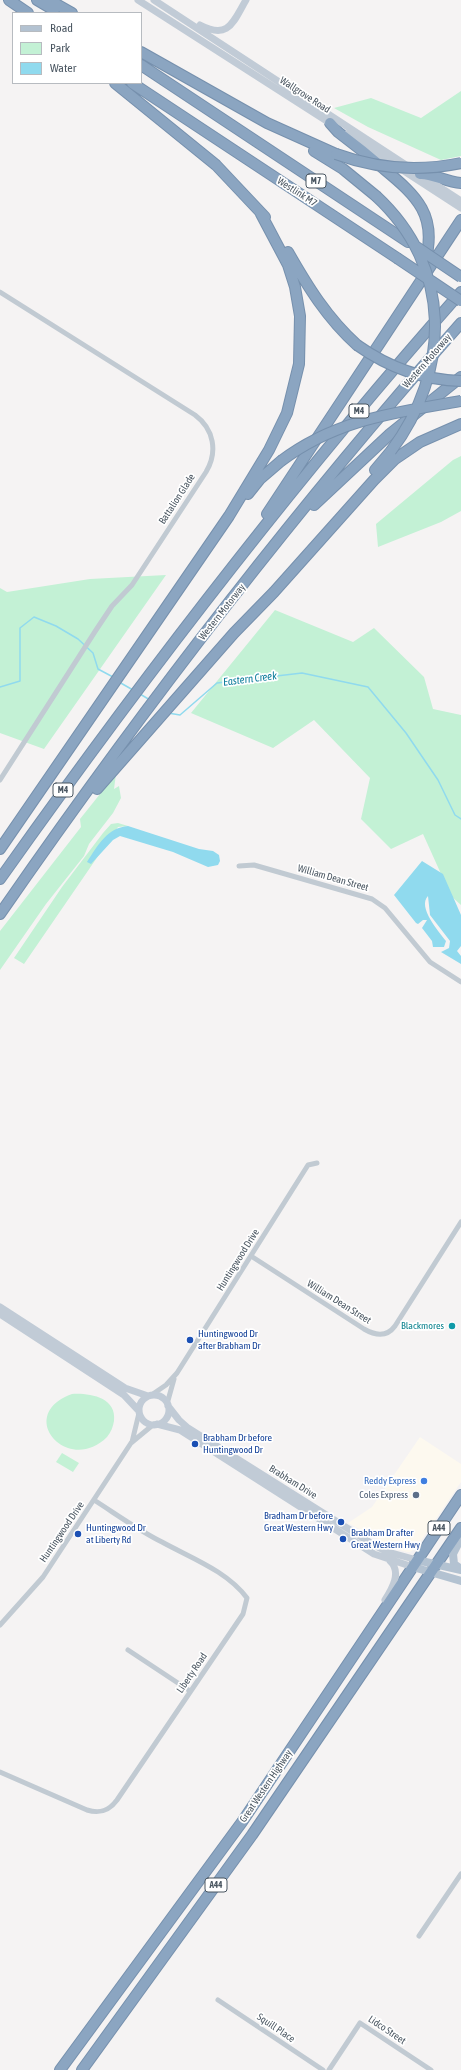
<!DOCTYPE html>
<style>
body{margin:0}
#map{position:relative;width:461px;height:2070px;overflow:hidden;background:#f5f3f3;font-family:"Asap Condensed",sans-serif}
canvas{display:block}
.legend{position:absolute;left:12px;top:12px;width:130px;height:72px;box-sizing:border-box;background:#fff;border:1px solid #b7bbc0;margin:0;padding:5px 7px;list-style:none;font-size:12px;color:#4a5661}
.legend li{display:flex;align-items:center;gap:8px;height:20px}
.legend b{width:20px;border:1px solid #b7bbc0}
</style>
<div id="map">
<canvas width="461" height="2070"></canvas>
<ul class="legend">
<li><b style="height:5px;background:#b3c2d1"></b>Road</li>
<li><b style="height:11px;background:#c3f1d5"></b>Park</li>
<li><b style="height:11px;background:#90daee"></b>Water</li>
</ul>
</div>
<script>
const ctx = document.querySelector('canvas').getContext('2d');
ctx.lineJoin = 'round';
function fillPath(path, color) { ctx.fillStyle = color; ctx.fill(path, 'evenodd'); }
function trace(path, color, width, dash) { ctx.strokeStyle = color; ctx.lineWidth = width; ctx.lineCap = dash ? 'butt' : 'round'; ctx.setLineDash(dash || []); ctx.stroke(path); }
function drawText(font, color, halo, rows, align = 'center') {
  ctx.font = font + ' "Asap Condensed",sans-serif'; ctx.lineWidth = 3.5; ctx.setLineDash([]); ctx.textBaseline = 'middle'; ctx.strokeStyle = halo; ctx.fillStyle = color; for (const [text, x, y, turn = 0] of rows) {
    ctx.save(); ctx.translate(x, y); ctx.rotate((+turn || 0) * Math.PI / 180); ctx.textAlign = isNaN(turn) ? turn : align; if (halo) ctx.strokeText(text, 0, 0); ctx.fillText(text, 0, 0); ctx.restore();
  }
}
fillPath(new Path2D(`
 M420,1437L461,1464V1482L416,1548L410,1552H407L396,1549L348,1523L372,1507Z`), '#fdf9ef');
fillPath(new Path2D(`
 M461,91V156L441,160L368,127L334,108L371,98L421,118Z
 M461,456V511L441,522L378,547L376,524L453,460Z
 M166,575L44,749L0,733V588L7,592L90,579Z
 M275,610L353,642L374,628L424,677L433,709L461,715V905L451,896L423,834L391,849L361,819L370,778L314,720L273,748L191,713Z
 M116,774L114,789L119,786L121,798L113,813L89,844L84,856L46,904L0,970V931L81,827L80,819Z
 M118,823L128,826L118,827L24,964L14,958L62,887L103,833L111,824Z
 M72,1394C89,1393 117,1397 114,1421C113,1427 111,1432 107,1437C68,1476 14,1415 72,1394Z
 M62,1453L79,1463L73,1472L56,1462Z`), '#c3f1d5');
fillPath(new Path2D(`
 M128,826L199,849L213,851L219,855L220,861L218,865L208,867L173,852L120,836L113,840L91,864L87,862C98,845 107,828 128,826Z
 M422,861L443,874L461,915V946L457,951L461,956V964L441,952L449,948L450,941L430,915L428,896C417,907 439,932 446,941L444,947H433L432,941L422,928L427,920H423L418,924L416,923L394,895Z`), '#90daee');
trace(new Path2D(`
 M119,682L133,690
 M0,687L20,681V628L34,617L56,626L78,639L93,653L98,669L113,677
 M140,694L150,700
 M168,713L180,715L217,683L302,673L368,687L406,733L438,780L455,815L461,819`), '#90daee', 1.5);
const highway = new Path2D(`
 M9,0L28,13
 M37,0L54,10
 M49,0L72,13
 M141,52L267,123L336,154
 M141,65L408,242
 M115,83L216,165L265,217
 M132,83L397,258
 M330,123L338,132C354,144 369,156 384,169C417,196 438,216 425,262
 M314,151L343,169L376,196
 M420,174C431,173 446,182 461,183
 M288,252C308,287 327,318 357,345
 M375,470L391,451
 M248,494L260,479L281,461
 M314,505L390,434L461,377
 M267,514L461,220
 M97,789L234,633L274,592L374,480L395,459L420,442L461,424
 M0,849L229,516L269,450L287,413L299,364L300,316L295,287L288,265L261,214
 M0,879C144,676 296,478 461,292
 M0,914C142,709 295,510 461,323
 M60,2070L242,1822L461,1495
 M82,2070L252,1835L461,1528`);
trace(highway, '#7690ad', 12);
trace(new Path2D(`
 M0,292L195,415C214,429 218,452 206,472L132,585L112,606L96,630L0,780
 M239,866L254,865L372,899L385,908L430,962L461,982
 M251,1256L364,1329C376,1336 387,1337 395,1326L461,1222
 M150,1396L166,1385L177,1373L308,1165L317,1163
 M167,1404L174,1379
 M132,1442L139,1413
 M0,1625L43,1577L131,1443L154,1424
 M128,1650L190,1691
 M0,1772L87,1810C100,1814 109,1811 117,1800L243,1614L247,1598C227,1571 191,1558 162,1542C138,1530 116,1514 94,1500
 M419,1936L461,1874
 M218,2000L323,2070
 M329,2070L360,2023L431,2070`), '#c1cad2', 5);
trace(new Path2D(`
 M138,0L333,125
 M154,0L409,167
 M200,25C229,40 233,22 246,0
 M347,134L461,208
 M421,175L461,201
 M0,1307L125,1388L148,1396
 M0,1314L124,1395L139,1411
 M139 1410a15 15 0 1 1 30 0a15 15 0 1 1-30 0Z
 M168,1406L179,1420L188,1428L374,1545L388,1552L417,1560
 M157,1424L180,1430L374,1554L413,1567
 M385,1600C392,1589 402,1572 390,1561`), '#c1cbd6', 7);
trace(new Path2D(`
 M417,1560L461,1570
 M413,1567L461,1581
 M461,1569L454,1564L453,1554L461,1538`), '#b3c2d1', 8);
trace(highway, '#8ba5c1', 10);
const highwayBridge = new Path2D(`
 M336,154C377,169 418,172 461,163
 M376,196C453,267 451,371 391,451
 M415,246L461,277
 M397,258L461,301
 M357,345C388,367 422,380 461,381
 M281,461C337,419 394,413 461,401`);
trace(highwayBridge, '#7690ad', 12, []);
trace(highwayBridge, '#8ba5c1', 10);
for (const [x, y, r, color] of [
 [452,1326,4,"#0f9aa8"],
 [190,1340,4,"#1a4fb4"],
 [195,1444,4,"#1a4fb4"],
 [424,1481,4,"#3f7fe0"],
 [416,1495,4,"#5c6f8a"],
 [341,1522,4,"#1a4fb4"],
 [78,1534,4,"#1a4fb4"],
 [343,1539,4,"#1a4fb4"]
]) { const dot = new Path2D(); dot.arc(x, y, r, 0, 2 * Math.PI); ctx.fillStyle = color; ctx.fill(dot); trace(dot, '#fff', 1.5); }
for (const [x, y, w] of [
 [316,181,20],
 [359,411,20],
 [63,790,20],
 [439,1528,22],
 [216,1885,22]
]) { const box = new Path2D(); box.roundRect(x - w / 2, y - 7, w, 14, 3); ctx.fillStyle = '#fff'; ctx.fill(box); trace(box, '#4a5661', 1); }
drawText('bold 9px', '#4a5661', null, [
 ["M7",316,181],
 ["M4",359,411],
 ["M4",63,790],
 ["A44",439,1528],
 ["A44",216,1885]
]);
drawText('10px', '#4a5661', '#fff', [
 ["Wallgrove Road",305,95,33],
 ["Westlink M7",297,192,33],
 ["Western Motorway",427,361,-49],
 ["Battalion Glade",177,499,-57],
 ["Western Motorway",222,612,-52],
 ["William Dean Street",333,878,16],
 ["Huntingwood Drive",238,1260,-58],
 ["William Dean Street",339,1302,32],
 ["Brabham Drive",293,1482,32],
 ["Huntingwood Drive",62,1532,-56],
 ["Liberty Road",192,1673,-56],
 ["Great Western Highway",266,1786,-56],
 ["Squill Place",276,2028,34],
 ["Lidco Street",387,2030,34]
]);
drawText('10px', '#0d838f', '#fff', [
 ["Blackmores",444,1326]
], 'right');
drawText('10px', '#164399', '#fff', [
 ["Huntingwood Dr",198,1334],
 ["after Brabham Dr",198,1346],
 ["Brabham Dr before",203,1438],
 ["Huntingwood Dr",203,1450],
 ["Bradham Dr before",333,1516,"right"],
 ["Great Western Hwy",333,1528,"right"],
 ["Huntingwood Dr",86,1528],
 ["at Liberty Rd",86,1540],
 ["Brabham Dr after",351,1533],
 ["Great Western Hwy",351,1545]
], 'left');
drawText('10px', '#366cbe', '#fff', [
 ["Reddy Express",416,1481]
], 'right');
drawText('10px', '#4e5e75', '#fff', [
 ["Coles Express",408,1495]
], 'right');
drawText('italic 11px', '#0c7c9b', '#fff', [
 ["Eastern Creek",250,679,-7]
]);
</script>
